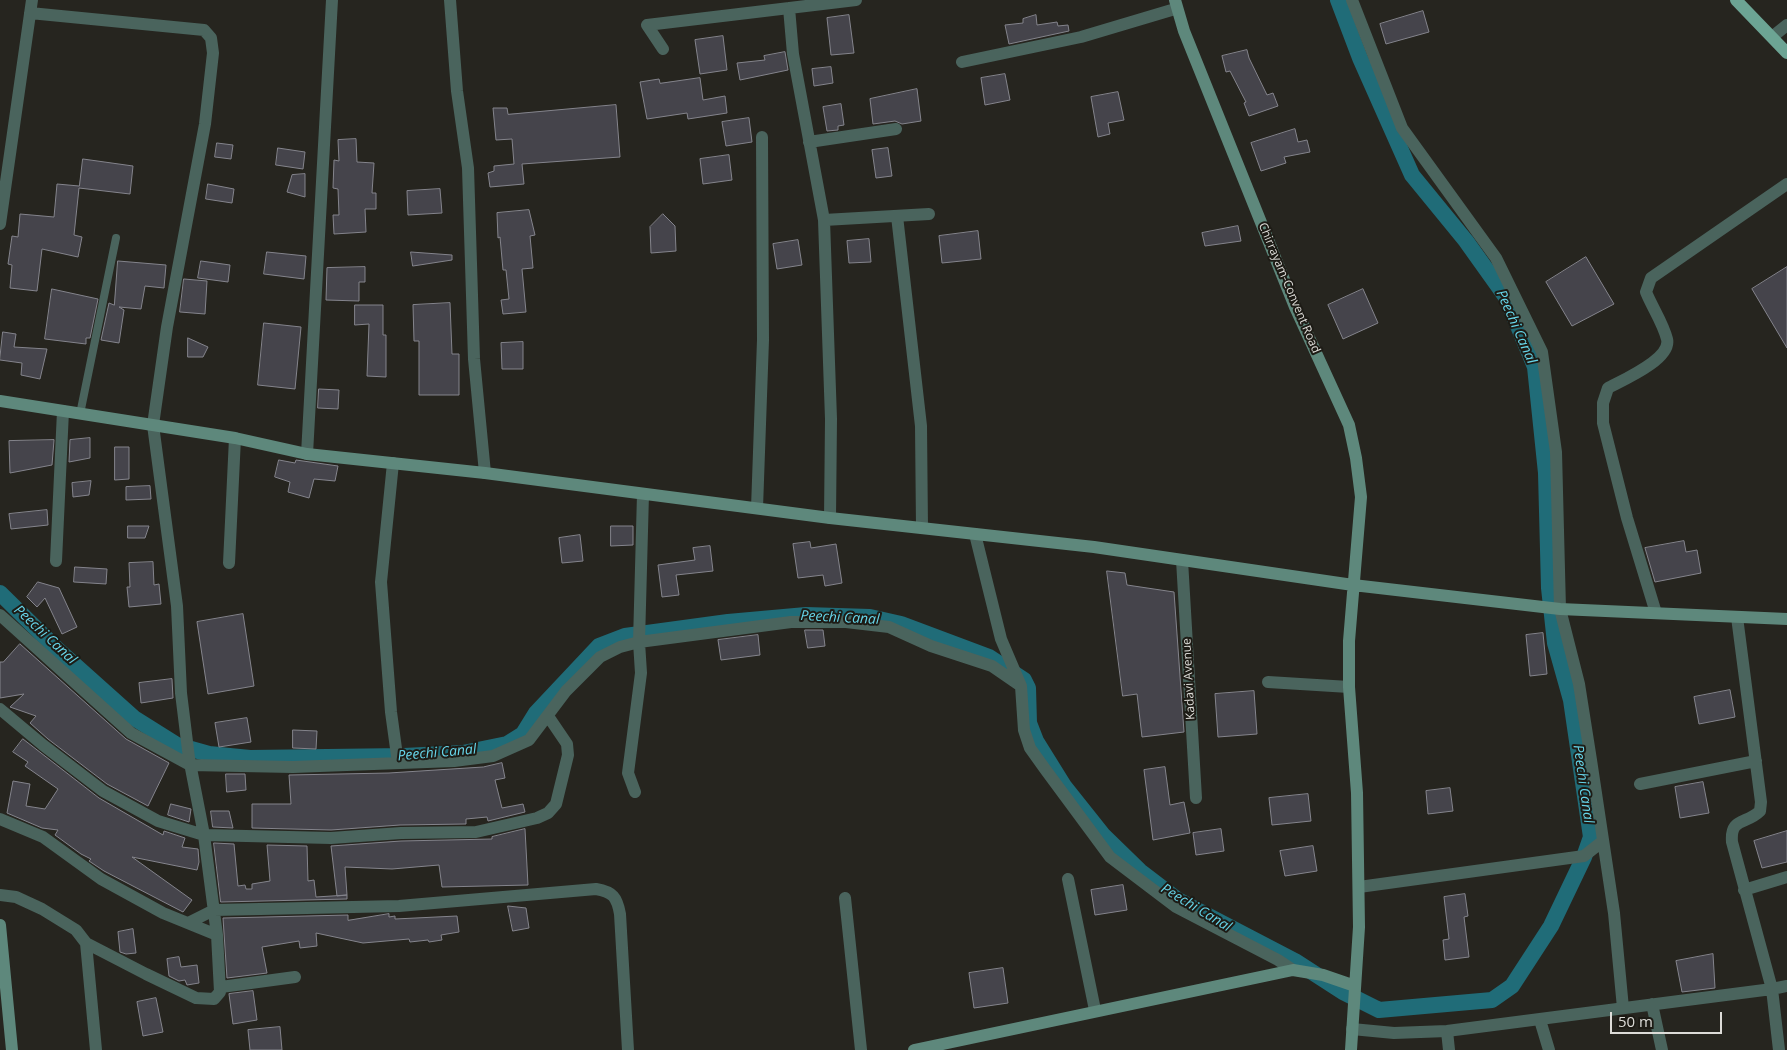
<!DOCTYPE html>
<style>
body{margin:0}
#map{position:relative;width:1787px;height:1050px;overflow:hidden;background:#26251f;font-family:"Open Sans",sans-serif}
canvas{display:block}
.scale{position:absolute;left:1610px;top:1012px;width:112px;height:22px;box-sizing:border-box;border:2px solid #dddcd8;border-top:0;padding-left:6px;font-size:15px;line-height:18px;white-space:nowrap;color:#dddcd8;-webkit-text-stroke:4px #1d1b15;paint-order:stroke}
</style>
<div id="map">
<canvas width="1787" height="1050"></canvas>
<div class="scale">50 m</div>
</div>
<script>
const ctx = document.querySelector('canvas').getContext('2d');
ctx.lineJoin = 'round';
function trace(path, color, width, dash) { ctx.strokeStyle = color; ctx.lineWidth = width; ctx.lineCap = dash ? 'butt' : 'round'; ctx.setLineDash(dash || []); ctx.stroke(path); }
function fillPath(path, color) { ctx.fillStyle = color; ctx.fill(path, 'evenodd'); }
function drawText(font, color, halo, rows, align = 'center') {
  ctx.font = font + ' "Open Sans",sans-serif'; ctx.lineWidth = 4; ctx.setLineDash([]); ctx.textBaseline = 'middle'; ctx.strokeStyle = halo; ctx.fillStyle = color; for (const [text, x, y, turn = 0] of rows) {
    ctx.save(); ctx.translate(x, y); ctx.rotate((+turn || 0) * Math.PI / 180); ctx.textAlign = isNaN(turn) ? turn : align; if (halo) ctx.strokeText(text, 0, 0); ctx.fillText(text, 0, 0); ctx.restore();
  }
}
trace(new Path2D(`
 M0,593L58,650L134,718L177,745L209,754L250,758L404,756L463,753L507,744L523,734L536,713L599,646L625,636L728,622L806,615L870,617L901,624L989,657L1024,680L1028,688L1029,723L1036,741L1064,786L1103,835L1140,871L1178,900L1295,961L1343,992L1379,1010L1492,1000L1512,986L1551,926L1584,857L1591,837L1571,700L1555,643L1549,588L1546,473L1535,367L1506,297L1466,241L1412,175L1360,58L1338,0`), '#206c78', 16);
const building = new Path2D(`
 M1423,11L1429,32L1386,44L1380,24Z
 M849,15L854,53L831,55L827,18Z
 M1036,15L1037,25L1057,22L1058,26L1068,25L1069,31L1009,44L1005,25L1023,23V19Z
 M723,36L727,70L700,74L695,40Z
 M1247,50L1249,58L1267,95L1273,93L1278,106L1249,116L1244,103L1246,102L1230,71L1226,72L1222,56Z
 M785,52L788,70L740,80L737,63L765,60L764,56Z
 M831,67L833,83L814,86L812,69Z
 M1005,74L1010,100L985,105L981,78Z
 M700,78L703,100L725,96L727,113L688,119L687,113L647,119L640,82L659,79L660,83Z
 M917,89L921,121L902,124L895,121L873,124L870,99Z
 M1118,92L1124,120L1108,123L1110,134L1098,137L1091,97Z
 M841,104L844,125L838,126V130L827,131L823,107Z
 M616,105L620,157L522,164L524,184L490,187L488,173L494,171V166L514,164L512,139L496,140L493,108H507L508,114Z
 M749,118L752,142L726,146L722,122Z
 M1295,129L1298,142L1307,140L1310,152L1284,157L1286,163L1261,171L1251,143Z
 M356,139L357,162L374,163L372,193H376V209H365L366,232L334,234L333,215H339L338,189L333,188L334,160L339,161L338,140Z
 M217,143L233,145L231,159L215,157Z
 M278,148L305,152L303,169L276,165Z
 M888,148L892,176L876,178L872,150Z
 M729,155L732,180L703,184L700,159Z
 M83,159L133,166L130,194L79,188L74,235L82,237L78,257L42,249L37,291L10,288L12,265L8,264L12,236L18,237L20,214L54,217L57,184L79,186Z
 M305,174V197L287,192L292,175Z
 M208,184L234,189L232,203L206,199Z
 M440,189L442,213L408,215L407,191Z
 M529,210L535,235L530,236L533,268L522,269L526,312L503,314L501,300L509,299L506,270H503L500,237L498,238L497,213Z
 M663,214L675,226L676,251L651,253L650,227Z
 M1238,226L1241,241L1205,246L1202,233Z
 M978,231L981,259L942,263L939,236Z
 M869,239L871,262L849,263L847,241Z
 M798,240L802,265L777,269L773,244Z
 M267,252L306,256L304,279L264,274Z
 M411,252L452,255V260L413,266Z
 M1586,257L1614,304L1572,326L1546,282Z
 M118,261L166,265L164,288L145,286L141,309L119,307L124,310L119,343L101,340L109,303L114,305Z
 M201,261L230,265L228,282L198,278Z
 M365,267V282H359V301L326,300L327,268Z
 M1787,267V348L1752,289Z
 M184,279L207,281L205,314L180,312Z
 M52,289L98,299L90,338H86V344L45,339Z
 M1363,289L1378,323L1343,339L1328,305Z
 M450,303L452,354H459V395H419V341H414L413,305Z
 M355,305H383V335H386V377L367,376L369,324L355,325Z
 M264,323L301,327L295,389L258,385Z
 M3,332L16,334L14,347L47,349L40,379L21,375L22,363L0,360Z
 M188,338L208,347L203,357H188Z
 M523,342V369H502L501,343Z
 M319,389L339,390L338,409L318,408Z
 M90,438V458L69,462L70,440Z
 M54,440L52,465L10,473L9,441Z
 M115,447H129V479L115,480Z
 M279,460L295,463L296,460L338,466L335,481L314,479L309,498L288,492L290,482L275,477Z
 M91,481L89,495L73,497L72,483Z
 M150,486L151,499L126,500V487Z
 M47,510L48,525L11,529L9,514Z
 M128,526H149L145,538H128Z
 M611,526H633V545L611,546Z
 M580,535L583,561L562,563L559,538Z
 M1684,541L1686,552L1697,550L1701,573L1655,582L1645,548Z
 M810,542L811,548L836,544L842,583L825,586L823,575L798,578L793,544Z
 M710,546L713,571L676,575L679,595L662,597L658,565L695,560L693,548Z
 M153,562L154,585L159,584L161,604L129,607L127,587H130L129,563Z
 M75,567L107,569L106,584L74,582Z
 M1107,571L1125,573L1127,585L1174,592L1184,732L1142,737L1137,694L1123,696Z
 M38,582L59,588L77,627L62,634L45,598L37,607L27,597Z
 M243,614L254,686L208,694L197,622Z
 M805,630H823L825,646L808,648Z
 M1543,633L1547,674L1530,676L1526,635Z
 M758,635L760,655L721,660L718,640Z
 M20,644L126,739L169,763L148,806L107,784L48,739L30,723L36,716L10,707L24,694L0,698V662H3Z
 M172,679L173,698L141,703L139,683Z
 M1730,690L1735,717L1699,724L1694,697Z
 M1254,691L1257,734L1218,737L1215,694Z
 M247,718L251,742L219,747L215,723Z
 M293,730L317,731L316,749L293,748Z
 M23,739L99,798L163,835L164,831L185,838L182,847L198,849L199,862L197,870L132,857L192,900L183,912L104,871L89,861L91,859L81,854L55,835L58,830L42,828L7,813L13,781L30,784L26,806L45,809L58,789L25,766L28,762L13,752Z
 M502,763L505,778L495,780L502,808L523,804L525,812L488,821L487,817L466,819V824L400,825L331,830L252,828V804H291L289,775L389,773L483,767Z
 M1165,767L1170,805L1184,802L1190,833L1153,840L1144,770Z
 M226,774H245L246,790L227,792Z
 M1703,782L1709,813L1680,818L1675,787Z
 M1450,788L1453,811L1428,814L1426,791Z
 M1308,794L1311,821L1272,825L1269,798Z
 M171,804L191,809L189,822L168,815Z
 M211,811H229L233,828L213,827Z
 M525,829L528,885L442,887L439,865L392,869L345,867L347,895L337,896L331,846L401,841L492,839V837Z
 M1221,829L1224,851L1196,855L1193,833Z
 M1787,831V862L1762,868L1754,841Z
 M214,843L234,844L238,886L245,885L246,889H252V884L270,881L267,845L307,846L308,881L314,880L316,897L347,895V899L221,902Z
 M1313,846L1317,871L1285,876L1280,851Z
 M1123,885L1127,910L1095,915L1091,890Z
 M1465,894L1468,916L1464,917L1469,957L1445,960L1443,940L1449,939L1444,897Z
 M508,906L526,908L529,928L513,931Z
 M389,914V917L395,916V919L457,916L459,932L441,935L442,940L429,942L428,940L410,942L409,939L363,943L316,933L317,946L300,948L299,941L262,947L267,973L227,978L223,918L348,915V920Z
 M133,929L136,953L126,954L120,952L118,932Z
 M1713,954L1715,988L1682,992L1676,961Z
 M179,957L181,967L197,965L199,983L187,985L185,980L179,981L169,976L167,959Z
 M1003,968L1008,1003L974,1008L969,973Z
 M253,991L257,1020L233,1024L229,994Z
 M156,998L163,1032L143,1036L137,1002Z
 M280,1027L282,1050H250L248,1030Z`);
fillPath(building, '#45444b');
trace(building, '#84848c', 1);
trace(new Path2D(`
 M80,414L116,238`), '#4a645d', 8);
trace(new Path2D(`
 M450,0L457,91L468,168L474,359L485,473
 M1352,0L1402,128L1496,258L1542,352L1556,452L1560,609L1579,684L1591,760L1614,913L1623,1008
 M789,8L793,54L824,220L831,419L830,518
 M1772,37L1787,25
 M663,49L647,25L856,0
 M962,62L1081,37L1175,9
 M809,142L896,129
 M897,216L921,426L922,528
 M824,220L929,214
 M0,224L32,0
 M307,454L332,0
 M393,463L381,582L391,712L398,763
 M757,508L763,340L762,137
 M975,534L1001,639L1021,686L1024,730L1030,748L1045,769L1110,857L1176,907L1278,960L1293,970
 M1182,560L1196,798
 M56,561L63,411
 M229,563L235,438
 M1656,613L1627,518L1603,423V403L1608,388C1623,380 1672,359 1667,339C1663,323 1652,307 1646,292L1651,278L1787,184
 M0,615L131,733L190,765L293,767L454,761L493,756L529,740L566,691L600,657L620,647L639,642L791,622H846L889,627L931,646L992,666L1021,686
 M1268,682L1349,687
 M0,709L43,745L103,791L158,821L204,835L331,838L401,833L476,832L537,818L548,813L556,804L568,755L567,744L548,716
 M1640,784L1756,761
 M635,792L628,773L641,673L639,642L643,494
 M0,819L43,837L101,879L163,913L217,935
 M1068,879L1095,1010
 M1359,887L1584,856L1603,841
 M1744,890L1787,877
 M0,895L16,897L42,909L76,930L86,943L146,974L196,998L214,999L220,992L217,935L204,835L189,758L181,693L177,606L153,425L167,327L205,124L213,53L211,38L204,30L30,13
 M845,898L861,1050
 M188,923L214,910L399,906L596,889C613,892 617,897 620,914L628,1050
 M86,943L96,1050
 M221,987L295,977
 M1652,1004L1662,1050
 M1540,1020L1549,1050
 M1352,1029L1394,1033L1447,1031L1772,989L1732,842C1730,817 1746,825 1760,811L1761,802L1737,617
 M1447,1031L1449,1050
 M1779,1050L1772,989L1787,986`), '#4a645d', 12);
trace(new Path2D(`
 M1175,0L1184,31L1295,307L1349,425L1356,458L1361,497L1349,641V687L1357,793L1359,927L1351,1050
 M0,401L235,438L307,454L485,473L830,518L1094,547L1353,585L1560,609L1787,619
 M0,925L12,1050
 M914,1050L1293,970L1323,975L1355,986`), '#5e887c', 12);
trace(new Path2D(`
 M1736,0L1787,53`), '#6ca494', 12);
drawText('12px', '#dddcd8', '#1d1b15', [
 ["Chirrayam-Convent Road",1289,288,67],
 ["Kadavi Avenue",1189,679,-93]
]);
drawText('italic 14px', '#67d5e9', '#1d1b15', [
 ["Peechi Canal",1516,327,66],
 ["Peechi Canal",840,618,3],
 ["Peechi Canal",45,635,43],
 ["Peechi Canal",437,753,-5],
 ["Peechi Canal",1583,784,82],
 ["Peechi Canal",1196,908,31]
]);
</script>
